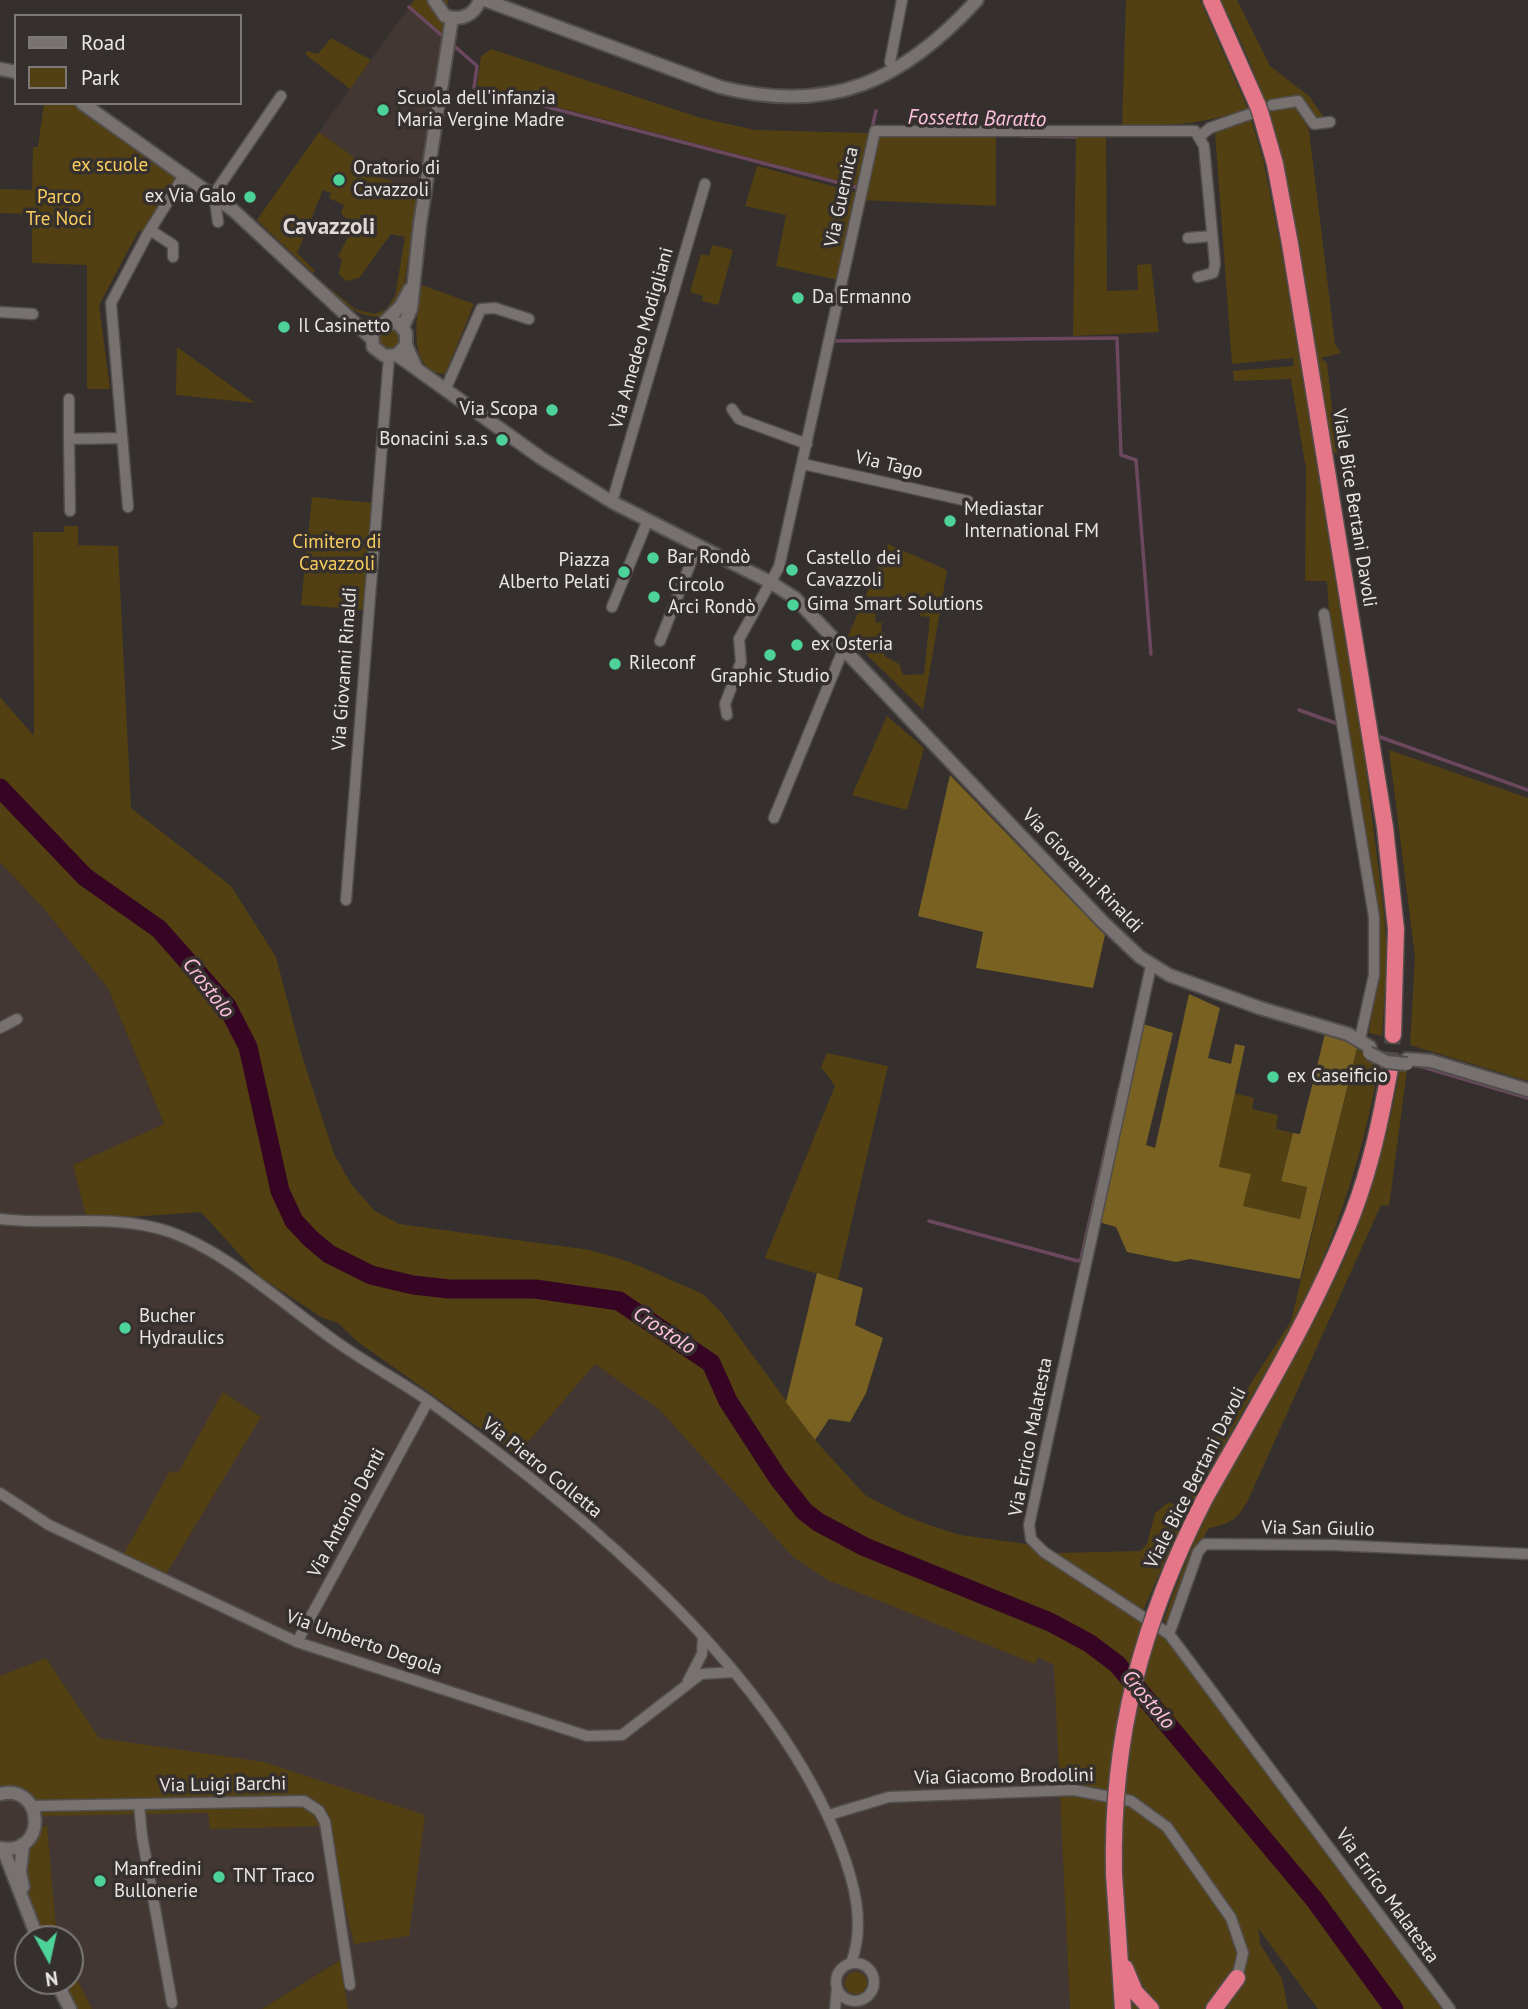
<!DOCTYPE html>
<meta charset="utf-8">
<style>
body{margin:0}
#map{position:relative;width:1528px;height:2009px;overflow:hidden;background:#35302e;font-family:"PT Sans",sans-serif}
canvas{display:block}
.legend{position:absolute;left:14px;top:14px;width:228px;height:91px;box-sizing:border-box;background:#35302e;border:2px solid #7d7977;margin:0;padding:9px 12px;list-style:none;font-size:21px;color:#e9e6e5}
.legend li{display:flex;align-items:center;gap:14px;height:35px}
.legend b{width:35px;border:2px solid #7d7977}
.north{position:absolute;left:14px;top:1925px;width:70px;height:70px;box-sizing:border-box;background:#35302e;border:2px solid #7d7977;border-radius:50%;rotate:172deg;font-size:19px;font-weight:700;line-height:28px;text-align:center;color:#e9e6e5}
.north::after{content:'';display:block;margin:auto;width:24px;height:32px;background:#4dd39a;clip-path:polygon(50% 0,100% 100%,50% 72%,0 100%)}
</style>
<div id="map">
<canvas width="1528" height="2009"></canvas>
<ul class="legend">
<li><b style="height:9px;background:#777170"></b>Road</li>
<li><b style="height:19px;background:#524013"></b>Park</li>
</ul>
<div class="north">N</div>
</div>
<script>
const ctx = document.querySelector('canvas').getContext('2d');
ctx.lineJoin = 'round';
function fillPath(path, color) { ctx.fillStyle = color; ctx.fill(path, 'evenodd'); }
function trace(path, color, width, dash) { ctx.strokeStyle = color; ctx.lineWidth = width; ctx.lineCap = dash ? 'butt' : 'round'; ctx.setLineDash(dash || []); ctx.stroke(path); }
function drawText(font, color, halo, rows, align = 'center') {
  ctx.font = font + ' "PT Sans",sans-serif'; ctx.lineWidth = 7; ctx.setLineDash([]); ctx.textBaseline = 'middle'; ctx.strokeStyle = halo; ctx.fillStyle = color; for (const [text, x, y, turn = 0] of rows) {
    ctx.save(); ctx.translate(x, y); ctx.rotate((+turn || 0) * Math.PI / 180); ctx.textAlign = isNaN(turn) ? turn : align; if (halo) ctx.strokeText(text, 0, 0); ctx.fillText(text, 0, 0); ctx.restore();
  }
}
fillPath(new Path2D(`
 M409,7L443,37L419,193L381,177L319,132Z
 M0,862L44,909L108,988L164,1125L73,1165L87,1220L140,1225L211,1252L511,1462L595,1364L644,1397L711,1422L814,1554L1055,1665L1070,2009H348L339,1960L262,2009H92L70,1965V1939H57L56,1936L47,1824L35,1827L31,1837L0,1848Z`), '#433734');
fillPath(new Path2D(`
 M414,0H448L443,37L409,7Z
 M1126,0H1200L1248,109C1205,124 1167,126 1122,126Z
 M1220,0H1237L1270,66L1310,97L1326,121L1317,122L1295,97L1272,103L1275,110L1297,107L1309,130L1335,344L1341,353L1321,358L1327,363L1337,455L1330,448C1306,297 1296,136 1220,0Z
 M331,38L371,60L350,89L305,54L307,51L318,54Z
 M491,49L701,118L755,130L868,133L858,186L477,86L481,56Z
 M44,103H82L185,174L147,235L139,230L99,305L110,389H87V265L32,263V214L0,213V189L32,190L33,147H38Z
 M1251,119L1263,159L1282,254L1364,755L1384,912L1387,956L1382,1036L1369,1033L1379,960L1377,904L1330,623L1327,581H1305L1306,469L1291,379L1234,381L1233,371L1294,366L1293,358L1232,364L1215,132Z
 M319,132L381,177L419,193L404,285L399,302L385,317C354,319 342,300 321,281L355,309L374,314L386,310L395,296L405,237L391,234L359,278L346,281L339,274L342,259L338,257L349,235L357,233L355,225L341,214L344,205L329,198L331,193L323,190L297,253L315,271L313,273L257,220Z
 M1076,134H1106L1107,291L1138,290L1137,265L1151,264L1159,332L1073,336Z
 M880,136L996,137V206L860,200L842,281L776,266L786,215L745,206L757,166L862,194Z
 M712,245L733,250L718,305L702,301L703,296L690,292L701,254L709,256Z
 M422,285L474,304L445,374C404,372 418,309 422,285Z
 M379 339a10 10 0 1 1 20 0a10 10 0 1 1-20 0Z
 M177,347L255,403L176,395Z
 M312,497L373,503L363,610L301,605Z
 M64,526H78V545L118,546L131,808L231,886L276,957L302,1056L334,1154L351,1184L375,1211L399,1224L590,1250L630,1262L703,1294L720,1311L815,1440L865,1495L905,1516L935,1527L960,1535L1026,1544L1164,1633L1447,2009H1318L1258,1928L1260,1944L1282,1979L1288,2009H1070L1054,1665L1038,1657L1035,1664L828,1580L793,1557L660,1410L595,1364L517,1455L358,1342L338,1323L323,1318L260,1277L201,1212L87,1220L73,1165L164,1124L108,988L44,909L0,862V697L34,736L33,532H64Z
 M888,544L947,570L923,710L848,636ZM877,596L922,601L920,616L930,617L924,674L903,675L899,664L884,656L885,633L881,632L882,623L875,622Z
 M887,716L924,748L907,810L852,795Z
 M1389,750L1528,798V1081L1410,1045L1415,957Z
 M1357,1048L1379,1066C1363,1152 1340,1226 1303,1304C1286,1341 1263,1376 1243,1411C1206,1477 1172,1542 1143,1611L1060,1560L1058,1553L1140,1551L1147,1544L1155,1513L1169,1502L1183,1509L1191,1496L1183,1489L1291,1321Z
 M827,1053L888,1066L838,1280L765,1258L835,1086L821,1067Z
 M1400,1070H1407L1389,1206L1381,1205L1248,1500C1238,1519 1230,1524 1209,1528L1197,1548L1167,1623L1164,1620C1184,1561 1211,1501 1243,1446C1271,1395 1303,1345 1329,1292C1364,1222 1386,1146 1400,1070Z
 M1234,1093L1254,1098L1252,1109L1278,1115L1276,1129L1293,1133L1281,1180L1307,1186L1300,1219L1243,1206L1219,1168Z
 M223,1392L261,1417L163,1579L121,1559L170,1471L178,1473Z
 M46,1658L99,1738L264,1762L425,1815L409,1936L354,1944L326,1826L210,1829L208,1813L35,1816L32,1806L0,1794V1676Z
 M47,1824L57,1939H38C26,1896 5,1856 47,1824Z
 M340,1960L348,2009H262Z
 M70,1965L92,2009H70L56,1981H70Z
 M845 1983a11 11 0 1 1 22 0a11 11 0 1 1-22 0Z`), '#524013');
fillPath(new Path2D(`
 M950,775L1105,935L1093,988L976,968L983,932L918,916Z
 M1189,994L1220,1008L1208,1058L1231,1064L1235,1044L1245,1046L1219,1167L1251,1174L1243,1206L1300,1219L1307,1187L1281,1181L1293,1133L1300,1134L1325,1034L1351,1042L1357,1048L1300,1279L1190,1259L1176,1262L1127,1252L1116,1227L1095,1221L1143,1024L1173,1033L1146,1145L1155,1148Z
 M817,1273L863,1288L855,1325L883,1338L866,1393L850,1422L829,1419L815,1440L786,1402Z`), '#796122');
trace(new Path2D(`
 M409,7L446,39
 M452,44L477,66L474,88L859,188
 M871,132L876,111
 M1022,136L1076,137
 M830,341L1117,338L1121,455L1136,460L1151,654
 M1299,710L1338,724
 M1380,737L1528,790
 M1416,1065L1528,1098
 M929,1221L1078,1261L1081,1259L1119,1089`), '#6c485e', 3.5);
trace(new Path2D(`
 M0,788L85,877L159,929L227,1006L248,1047L280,1191L294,1221L311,1239L329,1254L371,1275L413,1285L449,1289H535L619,1301L711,1363L728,1401L778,1478L804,1511L818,1522L865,1547L1050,1622L1089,1643L1117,1664L1314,1899L1394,2009`), '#370524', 19);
trace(new Path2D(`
 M1390,1068L1393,1035`), '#504b49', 16, [16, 8]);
const minor = new Path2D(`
 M890,62L902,0
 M1272,105L1298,101L1314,124L1330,122
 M1200,136L1210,128L1250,114
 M218,222L214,194L281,96
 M150,230L173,245V257
 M1188,238L1212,236
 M0,312L33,314
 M446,388L481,309L495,308L529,319
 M69,399V439
 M732,409L739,419L807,444
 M803,464L968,501
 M612,502L705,184
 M128,507L111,303L147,235L185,174
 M70,511L69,439L122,438
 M612,607L647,522
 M1324,614L1374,917V975L1360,1039
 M660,641L697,547
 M727,715L725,704L741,662L739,639L779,567L875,131H1195L1204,146L1215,264L1213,273L1198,277
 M774,818L843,650
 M346,900L389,357
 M1151,966L1029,1525L1031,1539L1044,1552L1169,1634L1450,2009
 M0,1028L17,1019
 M0,1219C57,1226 114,1213 170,1232C229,1253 286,1307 338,1343C368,1364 400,1381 430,1402C581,1511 772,1667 840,1845C854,1882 866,1924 851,1963
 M0,1493L49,1525L297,1642L587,1736L622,1735L701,1674L734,1672
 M1169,1634L1198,1552L1205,1544L1333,1545L1528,1554
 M297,1642L428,1401
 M688,1681L702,1654L703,1638
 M139,1804L142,1836L172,2003
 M32,1806L304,1801L319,1811L325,1822L350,1985
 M829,1815L889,1797L1074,1790L1131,1801L1167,1827L1231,1918L1243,1953L1237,1978
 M836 1982a19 19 0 1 1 38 0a19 19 0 1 1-38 0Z
 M835,2009L837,1987`);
const tertiary = new Path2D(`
 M434,0L445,16C461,21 474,16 480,0
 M485,0L720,87C831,115 903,81 977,0
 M0,69L16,72
 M82,103L233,210L371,338
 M386,321L401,306L410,289
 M403,327L411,309L420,224L452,18
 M406,345L397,355L385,356L373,347L372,334L381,323H398L406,333V345L416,368
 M397,355L541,458L612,502L770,582L795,598L1102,921L1140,957L1169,975L1260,1008L1348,1034L1370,1047
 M1407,1059L1431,1061L1528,1090`);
const secondary = new Path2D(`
 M0,1794C45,1783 48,1857 0,1848
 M3,1849L38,1939
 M23,1887L20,1872L23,1844
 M56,1981L70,2009`);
const trunk = new Path2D(`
 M1211,0L1258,106
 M1261,115L1275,164L1290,244L1385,827L1396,929L1393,1035
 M1205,1498C1257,1406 1314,1313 1353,1213C1371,1166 1381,1118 1390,1068
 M1114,1874L1123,2009
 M1125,1968L1135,1992L1151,2009
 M1214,2009L1237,1978`);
trace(minor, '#514e4c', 13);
trace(tertiary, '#514e4c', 16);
trace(secondary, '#514e4c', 16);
trace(trunk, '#514e4c', 19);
trace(minor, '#777170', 10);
trace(tertiary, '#777170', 12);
trace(secondary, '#777170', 12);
trace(trunk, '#e47687', 16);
const tertiaryBridge = new Path2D(`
 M1369,1053L1387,1062L1407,1064`);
const trunkBridge = new Path2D(`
 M1258,106L1261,115
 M1114,1874C1111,1736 1142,1621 1205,1498`);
trace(tertiaryBridge, '#514e4c', 16, []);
trace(trunkBridge, '#514e4c', 19, []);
trace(tertiaryBridge, '#777170', 12);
trace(trunkBridge, '#e47687', 16);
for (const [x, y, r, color] of [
 [383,110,7,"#4dd39a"],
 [339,180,7,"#4dd39a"],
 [250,197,7,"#4dd39a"],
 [798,298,7,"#4dd39a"],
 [284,327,7,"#4dd39a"],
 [552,410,7,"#4dd39a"],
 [502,440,7,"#4dd39a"],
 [950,521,7,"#4dd39a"],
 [653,558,7,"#4dd39a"],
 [792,570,7,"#4dd39a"],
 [624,572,7,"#4dd39a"],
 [654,597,7,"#4dd39a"],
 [793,605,7,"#4dd39a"],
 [797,645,7,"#4dd39a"],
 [770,655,7,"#4dd39a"],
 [615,664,7,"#4dd39a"],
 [1273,1077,7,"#4dd39a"],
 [125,1328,7,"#4dd39a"],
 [219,1877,7,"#4dd39a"],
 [100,1881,7,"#4dd39a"]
]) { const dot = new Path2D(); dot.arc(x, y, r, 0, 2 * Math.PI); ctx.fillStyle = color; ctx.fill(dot); trace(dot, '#35302e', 2.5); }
drawText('19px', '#e9e6e5', '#35302e', [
 ["Scuola dell'infanzia",397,99],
 ["Maria Vergine Madre",397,121],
 ["Oratorio di",353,169],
 ["Cavazzoli",353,191],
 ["ex Via Galo",236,197,"right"],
 ["Da Ermanno",812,298],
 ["Il Casinetto",298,327],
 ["Via Scopa",538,410,"right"],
 ["Bonacini s.a.s",488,440,"right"],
 ["Mediastar",964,510],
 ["International FM",964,532],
 ["Bar Rondò",667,558],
 ["Castello dei",806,559],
 ["Cavazzoli",806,581],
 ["Piazza",610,561,"right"],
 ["Alberto Pelati",610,583,"right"],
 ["Circolo",668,586],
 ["Arci Rondò",668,608],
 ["Gima Smart Solutions",807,605],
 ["ex Osteria",811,645],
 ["Rileconf",629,664],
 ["Graphic Studio",770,677,"center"],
 ["ex Caseificio",1287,1077],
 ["Bucher",139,1317],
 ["Hydraulics",139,1339],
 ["Manfredini",114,1870],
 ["Bullonerie",114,1892],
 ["TNT Traco",233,1877]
], 'left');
drawText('19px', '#facd5f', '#35302e', [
 ["ex scuole",110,166],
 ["Parco",59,198],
 ["Tre Noci",59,220],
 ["Cimitero di",337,543],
 ["Cavazzoli",337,565]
]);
drawText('19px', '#e9e6e5', '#35302e', [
 ["Via Guernica",842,197,-78],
 ["Via Amedeo Modigliani",642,338,-74],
 ["Via Tago",889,465,13],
 ["Viale Bice Bertani Davoli",1354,508,81],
 ["Via Giovanni Rinaldi",345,669,-86],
 ["Via Giovanni Rinaldi",1082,871,46],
 ["Via Errico Malatesta",1031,1437,-79],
 ["Via Pietro Colletta",542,1468,39],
 ["Viale Bice Bertani Davoli",1196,1478,-63],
 ["Via Antonio Denti",347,1513,-62],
 ["Via San Giulio",1318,1529,1],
 ["Via Umberto Degola",364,1643,19],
 ["Via Giacomo Brodolini",1004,1777,-1],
 ["Via Luigi Barchi",223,1785,-1],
 ["Via Errico Malatesta",1387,1896,54]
]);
drawText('italic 21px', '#fec0df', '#35302e', [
 ["Fossetta Baratto",977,119,1],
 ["Crostolo",208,988,52],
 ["Crostolo",664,1331,33],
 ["Crostolo",1148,1700,50]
]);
drawText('bold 23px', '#ded8d6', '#35302e', [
 ["Cavazzoli",329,227]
]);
</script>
